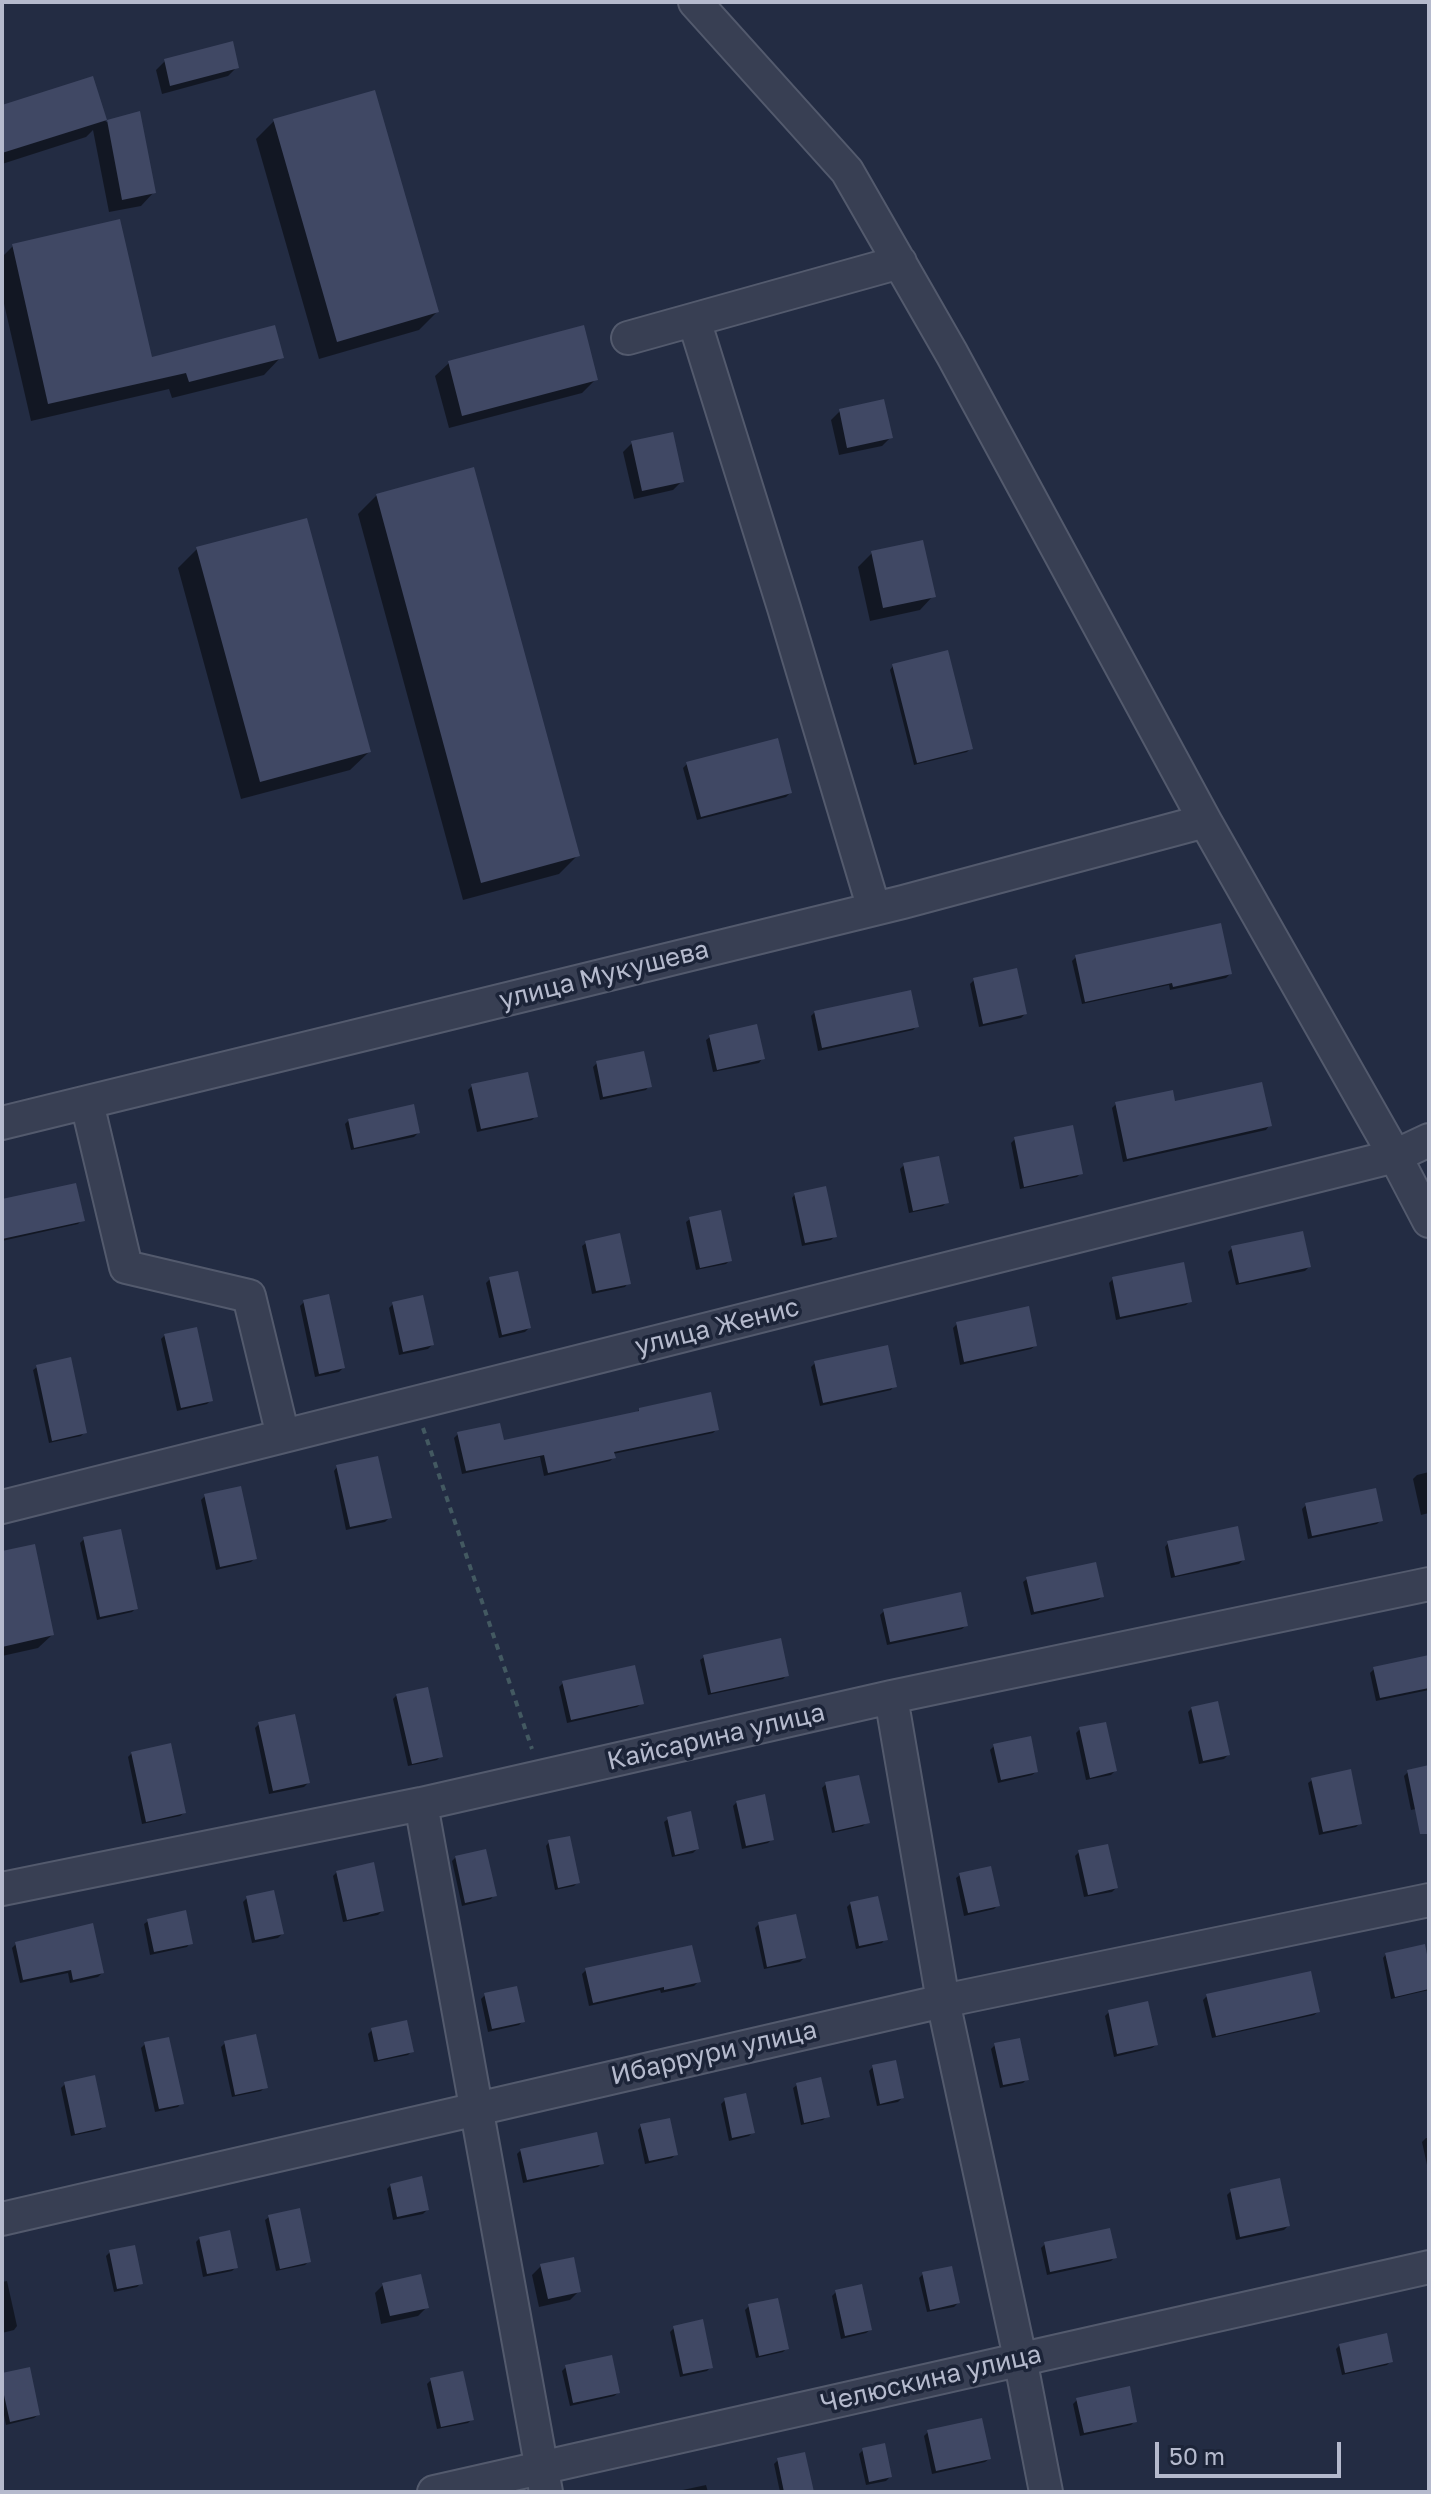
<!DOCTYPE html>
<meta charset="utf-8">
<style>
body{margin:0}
#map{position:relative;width:1431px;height:2494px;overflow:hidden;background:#232c43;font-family:"Golos Text",sans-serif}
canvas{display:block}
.frame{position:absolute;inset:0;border:4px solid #b5bacd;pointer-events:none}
.scale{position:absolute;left:1155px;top:2442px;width:186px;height:36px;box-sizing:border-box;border:4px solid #b5bacd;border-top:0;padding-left:10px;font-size:24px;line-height:28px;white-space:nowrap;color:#b5bacd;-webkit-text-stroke:6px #1c2438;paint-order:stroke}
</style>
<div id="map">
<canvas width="1431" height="2494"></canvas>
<div class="frame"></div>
<div class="scale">50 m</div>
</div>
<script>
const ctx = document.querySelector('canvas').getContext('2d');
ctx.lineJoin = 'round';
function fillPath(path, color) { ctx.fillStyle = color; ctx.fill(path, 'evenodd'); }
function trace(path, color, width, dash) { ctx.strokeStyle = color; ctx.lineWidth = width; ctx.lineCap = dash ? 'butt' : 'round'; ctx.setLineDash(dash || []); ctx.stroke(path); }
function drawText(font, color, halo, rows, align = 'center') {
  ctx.font = font + ' "Golos Text",sans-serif'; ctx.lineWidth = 7; ctx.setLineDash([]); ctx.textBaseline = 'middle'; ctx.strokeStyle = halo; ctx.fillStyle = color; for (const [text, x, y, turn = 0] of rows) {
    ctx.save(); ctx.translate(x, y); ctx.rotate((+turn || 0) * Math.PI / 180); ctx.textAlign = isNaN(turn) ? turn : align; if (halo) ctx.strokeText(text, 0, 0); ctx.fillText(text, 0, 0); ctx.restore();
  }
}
fillPath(new Path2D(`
 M165,61L237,67L228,76L162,94L156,70Z
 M92,78L106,122L139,113L154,192L141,206L109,212L93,130L86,137L2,164V107Z
 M274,121L437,312L419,330L319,359L256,139Z
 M13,246L150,360L281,357L264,375L172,398L169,389L31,421L2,295V257Z
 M449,363L596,379L582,393L449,428L435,376Z
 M840,411L891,437L882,446L839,455L831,420Z
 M632,443L682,481L673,490L634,499L623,452Z
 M377,495L577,856L559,874L463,900L358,514Z
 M306,520L369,752L350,770L241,799L178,568L197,549Z
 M872,553L933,596L920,610L870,621L858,567Z
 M893,666L971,748L967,752L914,765L890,670Z
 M687,764L790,793L786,797L697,820L683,768Z
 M1076,957L1230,974L1226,978L1170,990L1169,985L1082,1004L1072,961Z
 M974,980L1025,1014L1021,1018L979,1027L970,984Z
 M815,1012L917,1026L913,1030L818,1051L811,1016Z
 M710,1037L762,1059L759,1063L713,1072L706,1040Z
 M597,1063L649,1086L646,1090L600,1100L593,1067Z
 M472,1086L536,1116L532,1120L477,1132L468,1090Z
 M1173,1103L1269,1126L1266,1130L1123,1162L1112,1108L1116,1104Z
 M349,1120L418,1133L414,1137L351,1150L345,1124Z
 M1015,1139L1081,1173L1077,1177L1020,1189L1011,1143Z
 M904,1165L947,1202L943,1206L909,1213L900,1169Z
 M795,1194L835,1236L831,1240L802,1246L792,1198Z
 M2,1201L82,1220L78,1224L2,1241Z
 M690,1219L730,1260L726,1264L696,1270L686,1222Z
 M586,1243L628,1283L625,1287L592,1294L582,1246Z
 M1232,1248L1309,1267L1305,1271L1236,1285L1228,1252Z
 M490,1279L529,1328L525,1332L499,1338L486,1283Z
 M1113,1279L1190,1301L1186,1305L1116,1320L1109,1283Z
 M304,1302L343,1368L339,1372L315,1377L300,1306Z
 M393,1304L432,1345L428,1349L399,1355L389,1308Z
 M957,1324L1035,1346L1031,1349L960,1365L953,1328Z
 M165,1335L211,1400L207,1404L177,1411L161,1339Z
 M815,1363L894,1386L891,1390L820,1406L811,1367Z
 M37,1367L85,1432L81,1436L49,1443L33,1370Z
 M640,1409L717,1429L713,1433L613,1454V1458L610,1461L544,1476L540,1457L462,1474L454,1438L458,1434L503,1443L635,1414Z
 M337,1467L389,1518L385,1522L346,1530L334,1471Z
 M1429,1472V1513L1421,1515L1413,1479L1417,1475Z
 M205,1496L255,1558L251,1562L216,1570L201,1500Z
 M1306,1505L1381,1520L1377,1524L1308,1539L1302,1509Z
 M84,1539L136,1608L132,1612L97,1620L80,1543Z
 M1168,1543L1243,1560L1239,1564L1171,1578L1165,1547Z
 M2,1553L52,1635L38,1648L2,1656Z
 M1027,1579L1102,1597L1098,1600L1031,1615L1023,1582Z
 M884,1611L966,1625L962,1629L887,1645L880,1615Z
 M704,1657L787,1675L783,1679L708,1695L700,1660Z
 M1429,1657V1690L1376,1701L1370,1673L1374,1669Z
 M563,1683L641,1704L637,1707L567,1723L559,1687Z
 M397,1695L441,1756L437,1760L408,1766L393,1699Z
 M1192,1708L1228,1755L1224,1759L1199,1764L1188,1712Z
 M259,1724L308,1783L304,1787L269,1794L255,1728Z
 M1080,1729L1115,1771L1111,1775L1086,1780L1076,1733Z
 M994,1746L1036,1772L1032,1775L998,1783L990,1750Z
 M132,1753L184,1813L180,1816L142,1824L128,1757Z
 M1429,1767V1806L1411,1810L1404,1776L1408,1772Z
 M1312,1780L1360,1823L1356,1827L1319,1835L1308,1783Z
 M826,1784L867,1822L863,1826L832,1833L822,1788Z
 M737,1802L772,1839L768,1843L742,1849L733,1806Z
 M668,1819L697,1849L693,1853L672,1857L664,1822Z
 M549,1842L578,1882L574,1886L555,1890L546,1846Z
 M1079,1852L1116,1888L1112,1892L1084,1897L1075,1856Z
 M456,1857L494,1895L491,1899L462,1906L452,1861Z
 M337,1872L382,1911L378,1915L343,1922L333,1876Z
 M960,1875L998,1905L994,1909L964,1916L956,1878Z
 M247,1898L282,1934L278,1938L252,1943L243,1902Z
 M851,1903L885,1939L882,1943L856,1949L847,1907Z
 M148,1921L190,1943L187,1947L150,1955L144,1924Z
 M759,1924L804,1958L800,1962L764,1969L755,1928Z
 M16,1944L102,1973L98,1977L70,1983L68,1973L20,1983L12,1948Z
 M1386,1954L1429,1974V1990L1391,1999L1383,1958Z
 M586,1970L698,1982L694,1986L661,1993L660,1990L589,2006L582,1974Z
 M485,1995L523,2021L519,2025L488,2032L481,1999Z
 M1207,1996L1318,2012L1314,2015L1212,2038L1203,2000Z
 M1109,2012L1156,2045L1152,2048L1114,2057L1105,2016Z
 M372,2030L412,2051L408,2055L374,2062L368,2034Z
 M225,2043L265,2087L261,2091L232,2097L221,2047Z
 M145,2044L181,2103L178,2107L155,2112L141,2048Z
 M995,2045L1027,2079L1023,2083L1000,2088L991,2049Z
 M873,2067L902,2098L898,2102L877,2106L869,2071Z
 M65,2084L104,2126L100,2130L71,2136L61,2088Z
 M797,2085L827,2116L823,2120L801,2125L793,2088Z
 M725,2100L753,2132L749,2136L729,2141L721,2104Z
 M641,2126L676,2154L672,2158L645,2164L638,2130Z
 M1426,2138H1429V2174L1422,2142Z
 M521,2150L602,2163L598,2167L523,2183L517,2154Z
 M391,2185L427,2210L423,2214L393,2220L387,2189Z
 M1231,2191L1288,2226L1284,2230L1236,2240L1227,2195Z
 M269,2217L309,2261L305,2265L276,2271L265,2220Z
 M200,2238L236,2267L232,2271L203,2277L196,2242Z
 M1045,2244L1115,2257L1111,2261L1047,2275L1041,2248Z
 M110,2252L141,2283L137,2287L114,2292L106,2256Z
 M541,2266L579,2291L570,2300L539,2307L532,2275Z
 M923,2274L958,2303L954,2307L927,2312L919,2278Z
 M7,2281L17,2326L14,2330L2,2333V2282Z
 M383,2285L427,2307L418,2316L381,2324L375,2293Z
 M836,2292L870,2330L866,2333L841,2339L832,2296Z
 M749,2306L787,2348L783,2352L756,2358L745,2310Z
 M674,2328L711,2367L707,2371L680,2377L670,2332Z
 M1340,2345L1391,2361L1387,2365L1342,2375L1336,2349Z
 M566,2367L618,2393L614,2396L570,2406L562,2371Z
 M2,2375L38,2415L34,2418L6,2425L2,2405Z
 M431,2380L472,2419L468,2423L437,2429L427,2384Z
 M1077,2400L1135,2421L1131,2425L1080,2436L1073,2404Z
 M928,2432L989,2459L985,2462L932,2474L924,2436Z
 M863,2450L890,2477L886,2481L866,2485L859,2454Z
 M778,2460L812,2492H780L774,2464Z
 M706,2485L708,2492H677L678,2491Z`), '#0007');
fillPath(new Path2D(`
 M233,41L239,68L170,86L164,59Z
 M93,76L107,120L2,153V105Z
 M375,90L439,312L337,342L273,119Z
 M140,111L156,193L122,200L107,120Z
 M120,219L152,357L275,325L284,358L189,382L186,373L48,404L12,244Z
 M584,325L598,380L462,416L448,361Z
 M884,399L893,438L847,448L839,409Z
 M673,432L684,482L642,491L631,441Z
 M474,467L580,856L481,883L376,494Z
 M307,518L371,752L260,782L196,547Z
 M923,540L936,597L883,608L871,551Z
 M948,650L973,749L917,763L892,664Z
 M778,738L792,793L701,817L686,762Z
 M1221,923L1232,974L1173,987L1172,983L1085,1002L1075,955Z
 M1017,968L1027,1014L983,1024L973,978Z
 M911,990L919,1027L822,1048L814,1011Z
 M757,1024L765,1059L717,1070L709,1035Z
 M644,1051L652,1087L603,1097L596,1061Z
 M528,1072L538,1117L481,1129L471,1084Z
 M1262,1082L1272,1126L1127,1159L1115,1102L1173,1090L1175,1101Z
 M414,1104L420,1133L354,1148L348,1119Z
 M1073,1125L1083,1174L1024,1187L1014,1137Z
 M939,1156L949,1203L913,1211L903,1163Z
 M76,1183L85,1221L2,1239V1199Z
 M826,1186L837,1237L805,1243L794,1193Z
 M721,1210L732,1261L700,1268L689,1217Z
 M1303,1231L1311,1267L1239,1283L1231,1246Z
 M620,1233L631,1284L596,1291L585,1241Z
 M1184,1262L1192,1302L1120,1317L1112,1277Z
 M518,1271L531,1328L502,1335L489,1277Z
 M329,1294L345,1368L319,1374L303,1300Z
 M423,1295L434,1345L403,1352L392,1302Z
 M1029,1306L1037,1346L964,1362L956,1322Z
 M197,1327L213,1401L181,1408L164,1334Z
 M888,1345L897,1387L823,1403L814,1361Z
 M71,1357L87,1433L52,1441L36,1365Z
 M711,1392L719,1430L614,1452L616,1458L548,1473L544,1455L466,1471L457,1432L500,1423L504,1440L639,1411V1408Z
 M378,1456L392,1518L350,1527L336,1465Z
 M241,1486L257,1559L220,1567L204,1494Z
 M1376,1488L1383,1521L1312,1536L1305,1503Z
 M1238,1526L1245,1560L1175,1576L1167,1541Z
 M121,1529L138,1609L100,1617L83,1537Z
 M35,1544L54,1635L2,1647V1551Z
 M1096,1562L1104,1597L1034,1612L1026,1577Z
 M961,1592L968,1626L890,1642L883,1609Z
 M781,1638L789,1676L711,1693L703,1655Z
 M1429,1655V1688L1380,1698L1373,1667Z
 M635,1665L644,1704L571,1720L562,1681Z
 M428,1687L443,1757L412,1764L396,1694Z
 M1218,1701L1230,1755L1203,1761L1191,1707Z
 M295,1714L310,1783L273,1791L258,1722Z
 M1106,1722L1117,1771L1090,1778L1079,1727Z
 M1031,1736L1038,1772L1001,1780L993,1744Z
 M171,1743L186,1813L146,1822L131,1752Z
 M1429,1765V1834H1420L1407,1770Z
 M1351,1769L1362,1824L1323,1832L1311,1778Z
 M859,1775L870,1823L835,1831L825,1782Z
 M765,1794L774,1840L746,1846L736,1801Z
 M691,1811L699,1849L675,1855L667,1817Z
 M570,1836L580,1883L558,1888L548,1840Z
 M1108,1844L1118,1888L1088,1895L1078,1850Z
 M486,1849L497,1896L465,1903L455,1856Z
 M374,1862L384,1911L347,1920L336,1871Z
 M991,1866L1000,1906L968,1913L959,1873Z
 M274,1890L284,1934L255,1940L246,1896Z
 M878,1896L888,1940L859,1946L850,1902Z
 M186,1910L193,1944L154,1952L147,1919Z
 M796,1914L806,1958L767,1967L758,1922Z
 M93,1923L104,1973L73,1980L71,1970L23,1980L15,1942Z
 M1425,1944L1429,1965V1989L1395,1997L1385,1953Z
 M692,1945L701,1982L664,1990V1987L593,2003L585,1968Z
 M1311,1971L1320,2012L1216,2036L1206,1994Z
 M517,1986L525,2022L492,2029L484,1993Z
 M1148,2001L1158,2045L1117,2054L1108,2010Z
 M407,2020L414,2052L378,2060L371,2028Z
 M256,2034L268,2088L235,2095L224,2041Z
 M169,2037L184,2104L159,2109L144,2042Z
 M1020,2038L1029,2080L1003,2085L994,2043Z
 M896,2060L904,2098L880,2104L872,2065Z
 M95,2075L106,2127L75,2134L64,2082Z
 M821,2077L830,2117L804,2123L796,2083Z
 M746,2093L755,2133L732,2138L724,2098Z
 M670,2118L678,2155L649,2161L640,2124Z
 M597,2132L604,2164L527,2180L520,2149Z
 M422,2176L429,2210L397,2217L390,2184Z
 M1280,2178L1290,2226L1240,2237L1230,2189Z
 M300,2208L311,2262L280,2269L268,2215Z
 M1110,2228L1117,2258L1050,2272L1044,2242Z
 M230,2230L238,2268L207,2274L199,2237Z
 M135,2245L143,2284L117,2289L109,2250Z
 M574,2257L581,2292L548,2299L540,2264Z
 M952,2266L960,2303L930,2310L922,2272Z
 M421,2274L429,2308L390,2316L382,2283Z
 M862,2284L872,2330L845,2336L835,2290Z
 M778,2298L789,2349L759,2356L748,2304Z
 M703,2319L713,2368L683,2374L673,2326Z
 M1387,2333L1393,2362L1345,2373L1339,2344Z
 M612,2355L620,2393L573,2403L565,2365Z
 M30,2367L40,2415L10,2422L2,2386V2373Z
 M463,2371L474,2420L441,2427L430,2378Z
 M1130,2386L1137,2422L1084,2433L1076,2398Z
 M982,2418L991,2459L936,2471L927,2430Z
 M885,2443L892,2477L869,2482L862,2448Z
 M805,2452L814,2492H784L777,2458Z`), '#404864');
const minor = new Path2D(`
 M695,2L847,171L952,354L1205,821L1395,1156L1429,1221
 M694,320L784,608L874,909
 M628,338L900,262
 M87,1103L126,1267L249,1296L283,1436
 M2,1123L903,902L1205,821
 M2,1507L1395,1156L1429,1140
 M891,1697L943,2001L1020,2358L1046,2492
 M421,1804L546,2492
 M2,1889L421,1804L891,1697L1429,1584
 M2,2219L943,2001L1429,1900
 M434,2492L1429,2267`);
trace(minor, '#535a6d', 36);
trace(new Path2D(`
 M423,1428L532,1749`), '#435961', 4, [6, 6]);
trace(minor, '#383f53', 32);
drawText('26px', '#b5bacd', '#1c2438', [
 ["улица Мукушева",604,975,-14],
 ["улица Женис",717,1327,-14],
 ["Кайсарина улица",716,1737,-13],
 ["Ибаррури улица",714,2053,-13],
 ["Челюскина улица",931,2379,-13]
]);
</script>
